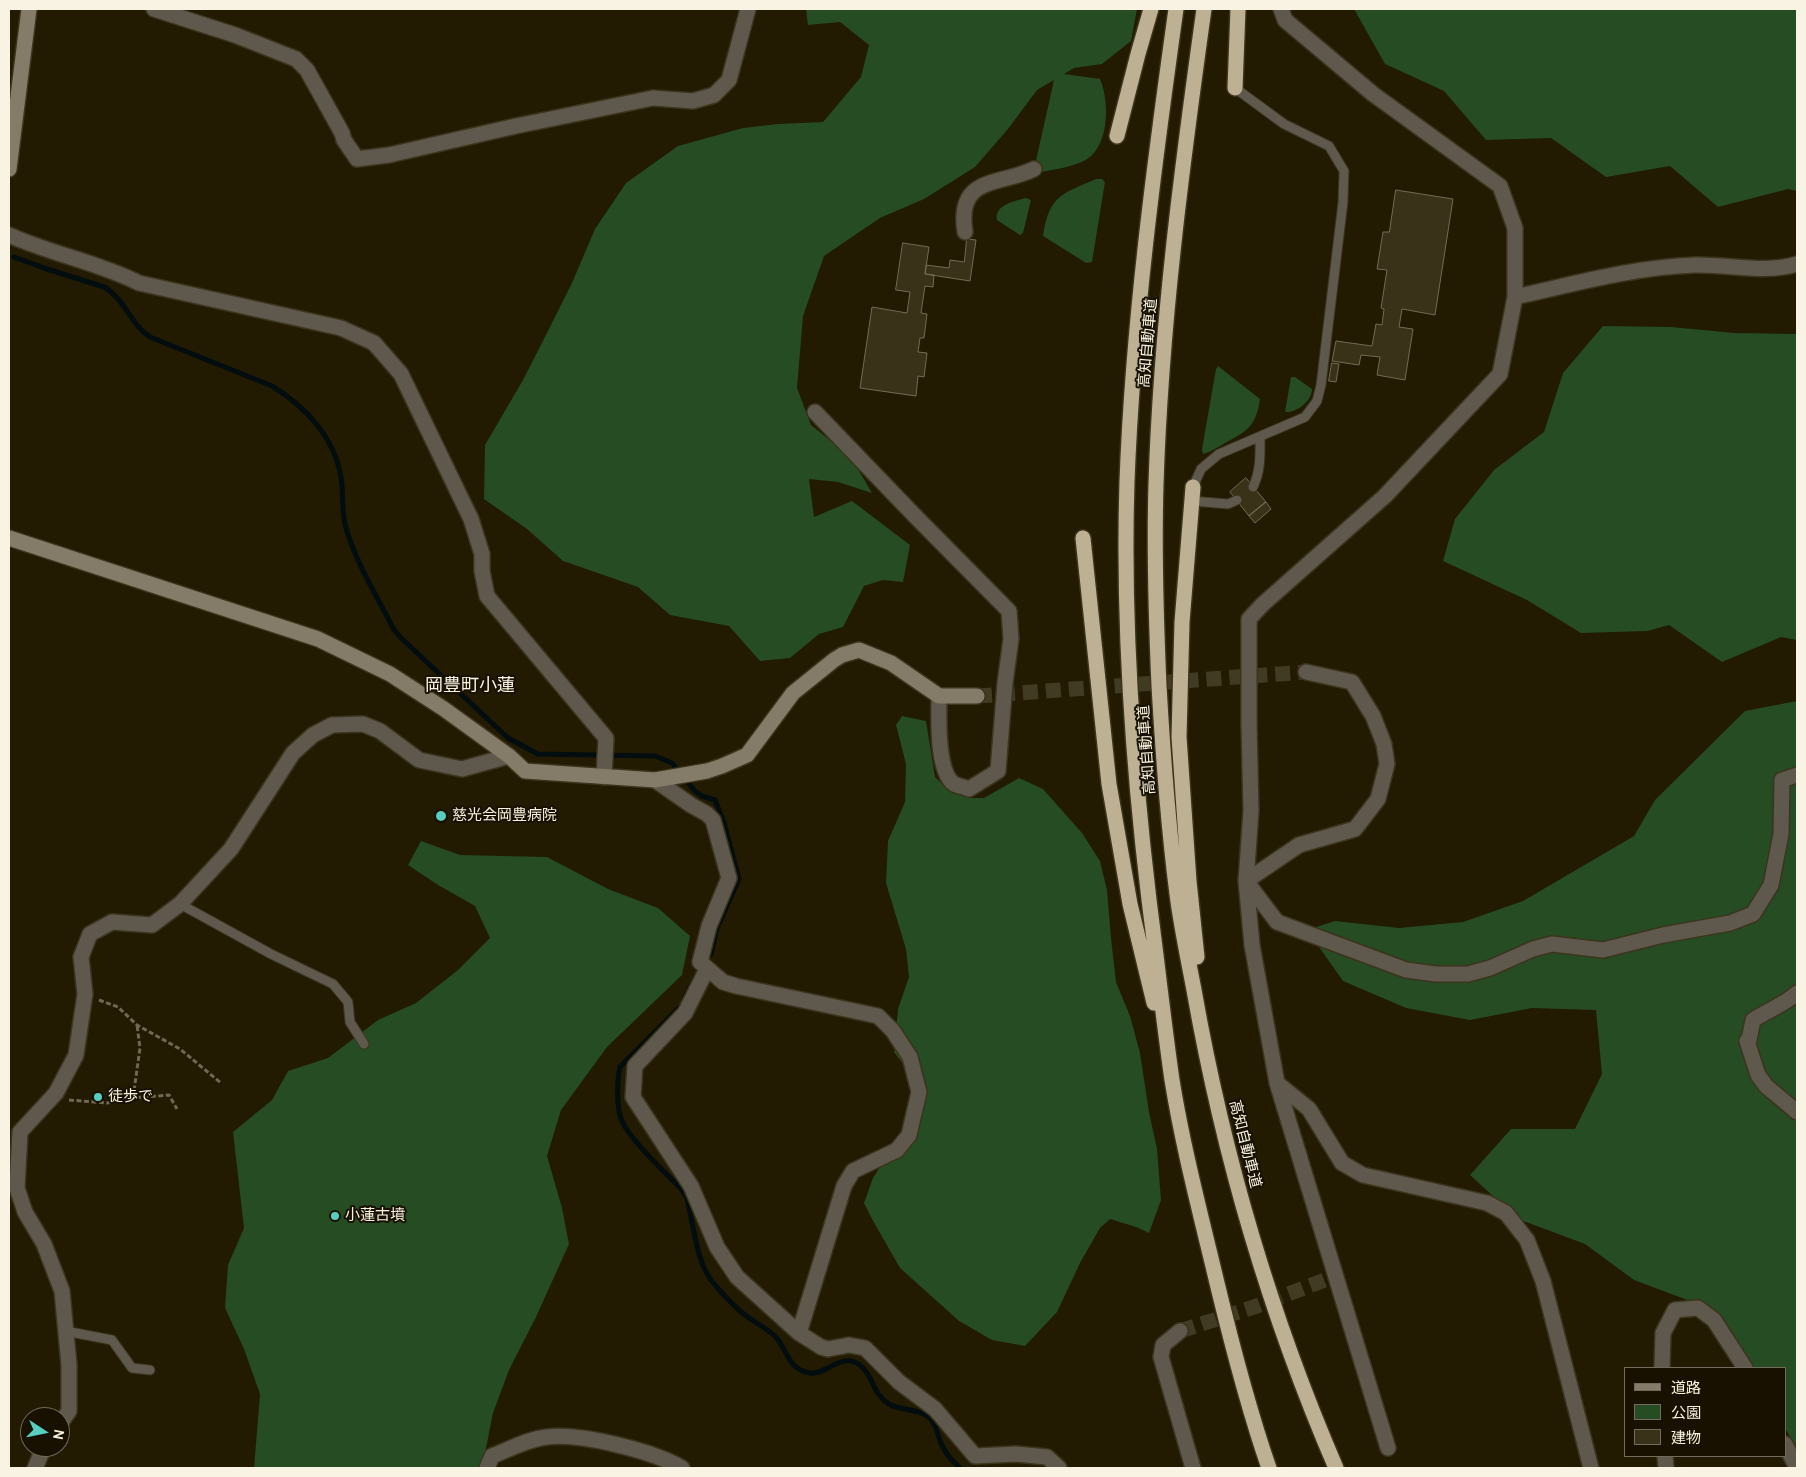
<!DOCTYPE html>
<meta charset="utf-8">
<style>
body{margin:0}
#map{position:relative;width:1806px;height:1477px;overflow:hidden;background:#221a01;font-family:Cabin,"Noto Sans JP",sans-serif}
canvas{display:block}
.frame{position:absolute;inset:0;border:10px solid #f8f3e3;pointer-events:none}
.legend{position:absolute;left:1624px;top:1367px;width:162px;height:90px;box-sizing:border-box;background:#191100;border:1px solid #726b5b;margin:0;padding:6px 9px;list-style:none;font-size:15px;color:#f8f3e3}
.legend li{display:flex;align-items:center;gap:10px;height:25px}
.legend b{width:25px;border:1px solid #726b5b}
.north{position:absolute;left:20px;top:1407px;width:50px;height:50px;box-sizing:border-box;background:#191100;border:1px solid #726b5b;border-radius:50%;rotate:101deg;font-size:14px;font-weight:700;line-height:20px;text-align:center;color:#f8f3e3}
.north::after{content:'';display:block;margin:auto;width:18px;height:22px;background:#57cec1;clip-path:polygon(50% 0,100% 100%,50% 72%,0 100%)}
</style>
<div id="map">
<canvas width="1806" height="1477"></canvas>
<div class="frame"></div>
<ul class="legend">
<li><b style="height:6px;background:#847c69"></b>道路</li>
<li><b style="height:14px;background:#254c23"></b>公園</li>
<li><b style="height:14px;background:#3a3218"></b>建物</li>
</ul>
<div class="north">N</div>
</div>
<script>
const ctx = document.querySelector('canvas').getContext('2d');
ctx.lineJoin = 'round';
function fillPath(path, color) { ctx.fillStyle = color; ctx.fill(path, 'evenodd'); }
function trace(path, color, width, dash) { ctx.strokeStyle = color; ctx.lineWidth = width; ctx.lineCap = dash ? 'butt' : 'round'; ctx.setLineDash(dash || []); ctx.stroke(path); }
function drawText(font, color, halo, rows, align = 'center') {
  ctx.font = font + ' Cabin,"Noto Sans JP",sans-serif'; ctx.lineWidth = 4; ctx.setLineDash([]); ctx.textBaseline = 'middle'; ctx.strokeStyle = halo; ctx.fillStyle = color; for (const [text, x, y, turn = 0] of rows) {
    ctx.save(); ctx.translate(x, y); ctx.rotate((+turn || 0) * Math.PI / 180); ctx.textAlign = isNaN(turn) ? turn : align; if (halo) ctx.strokeText(text, 0, 0); ctx.fillText(text, 0, 0); ctx.restore();
  }
}
fillPath(new Path2D(`
 M806,9H1137L1131,41L1102,64L1074,68L1064,74L1100,79C1110,102 1110,150 1082,162C1068,168 1049,170 1033,174L1054,80L1037,90L1008,129L975,167L924,199L880,218L824,256L803,316L797,388L811,425L851,457L872,493L838,482L809,479L814,517L852,501L910,545L903,582L883,580L864,586L843,627L819,634L790,658L760,661L729,626L670,615L638,587L563,561L527,529L484,499L485,445L523,380L548,331L572,283L595,229L626,183L678,146L743,128L778,124L823,122L861,77L869,45L840,22L808,25Z
 M1354,9H1797V191L1788,189L1718,207L1670,166L1606,177L1551,138L1486,140L1444,91L1385,64Z
 M1096,179H1102L1105,182L1092,262L1086,263L1043,236C1049,195 1062,194 1096,179Z
 M1026,198L1031,200L1023,233L1020,235L997,220C994,205 1015,201 1026,198Z
 M1603,326L1671,327L1734,333L1797,334V640L1781,637L1722,662L1669,625L1648,631L1581,633L1527,600L1443,561L1455,519L1494,470L1544,432L1563,373Z
 M1218,366L1260,399C1256,426 1248,431 1225,443C1218,447 1211,452 1203,454L1202,449L1216,369Z
 M1291,377H1295L1312,389C1312,401 1297,413 1285,412Z
 M1797,701V1449L1785,1428V1368H1748L1698,1304L1634,1280L1585,1244L1518,1219L1470,1175L1511,1129H1575L1602,1074L1596,1010L1532,1008L1470,1020L1406,1008L1343,981L1307,930L1335,921L1399,928L1463,922L1523,901L1634,836L1655,800L1745,711Z
 M902,716L926,721L935,777L952,793L971,798H984L1019,778L1043,789L1082,833L1100,861L1107,890L1111,938L1116,982L1130,1016L1140,1053L1149,1112L1157,1149L1161,1200L1149,1233L1136,1227L1110,1219L1100,1228L1081,1261L1057,1312L1025,1346L992,1340L959,1321L900,1268L872,1219L864,1203L873,1178L910,1119L916,1081L894,1052L898,1009L909,977L906,949L886,883L888,841L905,802L906,764L896,725Z
 M421,841L460,855L547,857L608,889L658,908L690,936L682,975L607,1047L561,1110L547,1156L562,1208L569,1244L536,1317L509,1370L493,1413L485,1453L480,1468H254L260,1394L244,1349L225,1308L228,1265L244,1228L233,1132L272,1100L288,1071L328,1058L378,1020L416,1003L458,970L490,938L475,906L438,885L408,865Z`), '#254c23');
trace(new Path2D(`
 M14,257L44,268L104,287C125,299 130,324 150,337L272,386C306,407 335,438 341,478C344,495 341,512 346,528C356,563 377,596 393,628L400,637L508,738L538,754L655,756L672,763L695,791L702,796L715,800L724,823L739,879L717,928L711,954L706,960
 M685,997L700,969
 M680,1007L620,1067C617,1081 616,1107 622,1121C631,1141 666,1173 682,1190L687,1198C692,1218 696,1254 706,1272C711,1282 729,1301 738,1309C749,1320 764,1326 775,1336C788,1350 787,1369 810,1373C826,1376 844,1348 863,1368C873,1378 874,1395 889,1404C901,1411 918,1408 929,1417C936,1424 937,1432 940,1441C944,1451 952,1461 960,1468`), '#020d0f', 5);
const building = new Path2D(`
 M1396,190L1453,199L1435,315L1402,309L1399,327L1413,329L1405,380L1377,375L1380,357L1361,355L1359,365L1332,361L1336,341L1372,346L1376,324L1382,325L1384,309L1381,308L1387,270L1377,269L1383,232H1389Z
 M967,239L976,240L970,281L925,274L926,265L949,268L950,260L964,262Z
 M903,243L929,247L925,274L934,275L933,287L925,286L921,313L927,314L924,338H920L918,352L927,353L924,377L918,376L916,396L860,388L872,307L907,313L910,292L896,290Z
 M1332,363L1339,364L1336,382L1329,381Z
 M1246,478L1266,502L1249,516L1230,492Z
 M1266,502L1271,509L1255,523L1249,516Z`);
fillPath(building, '#3a3218');
trace(building, '#756b4f', 1);
trace(new Path2D(`
 M977,696L1306,672
 M1180,1331L1257,1306L1330,1278`), '#423b23', 15, [15, 8]);
const lane = new Path2D(`
 M1193,487L1201,469L1219,454L1305,417L1317,401L1321,385L1343,202L1344,171L1329,146L1284,124L1235,88
 M1253,487C1261,470 1260,455 1260,437
 M1192,501L1228,504L1237,500
 M180,904L271,954L333,984L348,1002L350,1022L364,1044
 M65,1331L112,1340L132,1368L150,1370`);
const street = new Path2D(`
 M154,9L235,35L296,59L307,70L342,133L344,140L357,159L389,155L516,126L653,98L693,101L714,95L729,80L748,9
 M1281,9L1285,20L1373,94L1500,186L1515,228V297L1500,374L1385,496L1263,604L1249,619V724L1251,811L1246,881L1252,945L1277,1083L1388,1448
 M965,232C956,175 1000,186 1034,169
 M9,235C51,254 97,262 139,283L341,328L374,343L401,374L471,519L482,554V571L487,596L606,738L604,777
 M1515,297C1574,284 1634,267 1695,265C1729,264 1764,274 1797,264
 M815,412L916,517L1009,611L1011,639L1005,683L998,771L969,789C965,787 958,786 954,784C936,771 939,716 939,696
 M655,780L691,805L707,814L713,820L729,878L709,926L700,962L723,982L736,986L878,1016L893,1031L910,1057L919,1092L909,1135L897,1150L853,1171L844,1186L799,1333
 M1246,881L1277,922L1406,970L1436,974H1468L1490,968L1533,949L1552,944L1603,950L1663,935L1730,923L1753,914L1771,885L1781,834L1782,780L1797,775
 M1246,881L1299,845L1355,829L1378,799L1387,764L1384,744L1373,716L1352,682L1306,672
 M707,969L685,1013L635,1066L633,1097L691,1186L717,1247L737,1277L799,1333L821,1347L828,1349L849,1345L865,1348L899,1382L935,1409L975,1456L1016,1454L1047,1457L1059,1468
 M1797,993C1785,1004 1767,1011 1753,1020L1749,1040L1747,1041L1758,1075L1766,1086L1797,1112
 M1277,1083L1309,1109L1342,1163L1363,1175L1487,1203L1506,1213L1527,1240L1543,1281L1591,1468
 M1180,1331L1163,1345L1161,1357L1193,1468
 M1662,1368L1663,1333L1675,1310L1698,1308L1714,1320L1745,1368
 M60,1424L69,1411V1365L62,1291L44,1244L25,1212L17,1188L20,1132L56,1093L76,1055L85,994L81,957L90,934L112,922L152,925L180,904L231,849L293,753L313,735L332,725L363,724L380,731L419,760L462,769L509,756
 M1785,1444L1797,1468
 M1665,1456L1666,1468
 M35,1468L44,1447
 M487,1468L492,1456C510,1449 528,1439 547,1437C581,1433 653,1451 682,1468`);
const secondary = new Path2D(`
 M9,169L29,9
 M9,538L318,639L390,674L444,709L509,756L525,771L655,780L707,771L722,766L747,755L793,693L834,660L842,655L859,650L891,663L939,696H977`);
const highway = new Path2D(`
 M1176,9C1154,166 1133,323 1127,481C1122,639 1135,798 1156,955C1161,996 1166,1038 1172,1080C1183,1148 1201,1216 1217,1283C1232,1345 1248,1408 1269,1468
 M1204,9C1182,166 1161,325 1156,484C1154,551 1156,618 1159,686C1163,755 1168,825 1177,894C1181,926 1188,958 1194,990C1223,1154 1270,1315 1336,1468
 M1235,88L1238,9
 M1117,136L1138,54L1151,9
 M1193,487L1182,622L1179,737L1189,881L1197,957
 M1083,538L1109,784L1130,904L1154,1003`);
trace(lane, '#3c341c', 11);
trace(street, '#3c341c', 18);
trace(secondary, '#3c341c', 18);
trace(highway, '#3c341c', 18);
trace(new Path2D(`
 M99,1000L118,1007L137,1025L180,1049L221,1083
 M133,1098L140,1048L137,1025
 M69,1100L107,1103L133,1098L169,1095L177,1109`), '#6f6853', 3, [5, 2.5]);
trace(lane, '#5e584d', 9);
trace(street, '#5e584d', 15);
trace(secondary, '#847c69', 15);
trace(highway, '#bdb093', 15);
for (const [x, y, r, color] of [
 [441,816,6,"#57cec1"],
 [98,1097,5,"#57cec1"],
 [335,1216,5,"#57cec1"]
]) { const dot = new Path2D(); dot.arc(x, y, r, 0, 2 * Math.PI); ctx.fillStyle = color; ctx.fill(dot); trace(dot, '#191100', 2); }
drawText('15px', '#f8f3e3', '#191100', [
 ["高知自動車道",1148,343,-85],
 ["高知自動車道",1147,750,-94],
 ["高知自動車道",1245,1144,76]
]);
drawText('15px', '#f8f3e3', '#191100', [
 ["慈光会岡豊病院",452,816],
 ["徒歩で",108,1097],
 ["小蓮古墳",345,1216]
], 'left');
drawText('18px', '#f8f3e3', '#191100', [
 ["岡豊町小蓮",470,686]
]);
</script>
